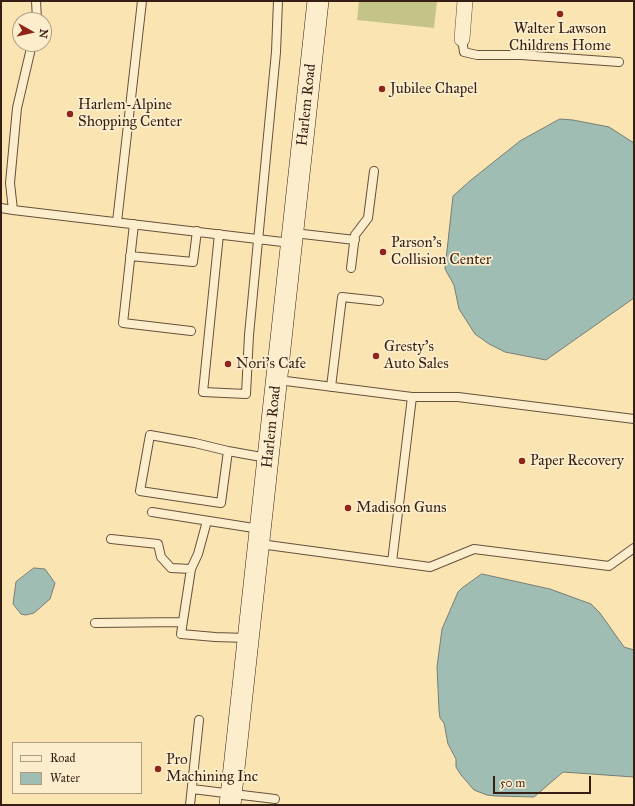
<!DOCTYPE html>
<style>
body{margin:0}
#map{position:relative;width:635px;height:806px;overflow:hidden;background:#fae5b2;font-family:"IM FELL Great Primer",serif}
canvas{display:block}
.frame{position:absolute;inset:0;border:2px solid #361e15;pointer-events:none}
.legend{position:absolute;left:12px;top:742px;width:130px;height:52px;box-sizing:border-box;background:#fceecd;border:1px solid #ad9b83;margin:0;padding:5px 7px;list-style:none;font-size:12px;color:#361e15}
.legend li{display:flex;align-items:center;gap:8px;height:20px}
.legend b{width:20px;border:1px solid #ad9b83}
.north{position:absolute;left:12px;top:12px;width:40px;height:40px;box-sizing:border-box;background:#fceecd;border:1px solid #ad9b83;border-radius:50%;rotate:98deg;font-size:11px;font-weight:700;line-height:16px;text-align:center;color:#361e15}
.north::after{content:'';display:block;margin:auto;width:14px;height:18px;background:#8f2418;clip-path:polygon(50% 0,100% 100%,50% 72%,0 100%)}
.scale{position:absolute;left:493px;top:776px;width:98px;height:18px;box-sizing:border-box;border:2px solid #361e15;border-top:0;padding-left:5px;font-size:12px;line-height:14px;white-space:nowrap;color:#361e15;-webkit-text-stroke:3px #fceecd;paint-order:stroke}
</style>
<div id="map">
<canvas width="635" height="806"></canvas>
<div class="frame"></div>
<ul class="legend">
<li><b style="height:5px;background:#fceecd"></b>Road</li>
<li><b style="height:11px;background:#a0bdb4"></b>Water</li>
</ul>
<div class="north">N</div>
<div class="scale">50 m</div>
</div>
<script>
const ctx = document.querySelector('canvas').getContext('2d');
ctx.lineJoin = 'round';
function fillPath(path, color) { ctx.fillStyle = color; ctx.fill(path, 'evenodd'); }
function trace(path, color, width, dash) { ctx.strokeStyle = color; ctx.lineWidth = width; ctx.lineCap = dash ? 'butt' : 'round'; ctx.setLineDash(dash || []); ctx.stroke(path); }
function drawText(font, color, halo, rows, align = 'center') {
  ctx.font = font + ' "IM FELL Great Primer",serif'; ctx.lineWidth = 3.5; ctx.setLineDash([]); ctx.textBaseline = 'middle'; ctx.strokeStyle = halo; ctx.fillStyle = color; for (const [text, x, y, turn = 0] of rows) {
    ctx.save(); ctx.translate(x, y); ctx.rotate((+turn || 0) * Math.PI / 180); ctx.textAlign = isNaN(turn) ? turn : align; if (halo) ctx.strokeText(text, 0, 0); ctx.fillText(text, 0, 0); ctx.restore();
  }
}
fillPath(new Path2D(`
 M359,1H437L434,28L357,20Z`), '#c4c388');
const water = new Path2D(`
 M560,119L573,120L609,127L634,143V298L546,360L505,352L489,344L475,334L459,309L454,285L445,269L453,196L471,180L520,141Z
 M34,568L45,569L55,583L50,599L34,613L26,615L21,614L13,604L16,582Z
 M482,574L550,589L591,604L600,613L624,647L634,650V777L563,772L534,797L496,796L487,795L474,790L461,775L456,767V759L448,744L444,723L440,718L439,710L437,667L442,629L458,592L462,588Z`);
fillPath(water, '#a0bdb4');
trace(water, '#767d74', 1);
const lane = new Path2D(`
 M36,1L37,20
 M462,39L464,52L477,55H521L619,62
 M32,44L17,108L10,183L13,210L291,243
 M1,208L13,210
 M117,222L142,1
 M134,224L123,323L191,331
 M294,233L355,240
 M219,234L203,392L246,394L249,335L276,52L278,1
 M130,256L193,262L197,231
 M351,268L355,235L368,218L374,171
 M278,380L412,397H458L634,419
 M331,387L342,297L379,301
 M228,451L195,443L150,435L140,491L221,503L228,451L267,458
 M152,512L260,529
 M207,521L198,554L191,569L181,634L215,637L247,638
 M111,539L158,544L161,557L171,568L191,569
 M260,544L430,567L474,549L609,566L634,548
 M392,562L412,397
 M95,623L182,622
 M192,789L275,799
 M190,805L199,720`);
const street = new Path2D(`
 M462,39L465,1`);
const secondary = new Path2D(`
 M230,805L318,1`);
trace(lane, '#67503c', 10);
trace(street, '#67503c', 16);
trace(secondary, '#361e15', 22);
trace(lane, '#fceecd', 8);
trace(street, '#fceecd', 15);
trace(secondary, '#fceecd', 21);
for (const [x, y, r, color] of [
 [560,14,4,"#8f2418"],
 [382,89,4,"#8f2418"],
 [70,114,4,"#8f2418"],
 [383,252,4,"#8f2418"],
 [376,356,4,"#8f2418"],
 [228,364,4,"#8f2418"],
 [522,461,4,"#8f2418"],
 [348,508,4,"#8f2418"],
 [158,769,4,"#8f2418"]
]) { const dot = new Path2D(); dot.arc(x, y, r, 0, 2 * Math.PI); ctx.fillStyle = color; ctx.fill(dot); trace(dot, '#fceecd', 1.5); }
drawText('15px', '#361e15', '#fceecd', [
 ["Walter Lawson",560,29,"center"],
 ["Childrens Home",560,46,"center"],
 ["Jubilee Chapel",390,89],
 ["Harlem-Alpine",78,105],
 ["Shopping Center",78,122],
 ["Parson's",391,243],
 ["Collision Center",391,260],
 ["Gresty's",384,347],
 ["Auto Sales",384,364],
 ["Nori's Cafe",236,364],
 ["Paper Recovery",530,461],
 ["Madison Guns",356,508],
 ["Pro",166,760],
 ["Machining Inc",166,777]
], 'left');
drawText('15px', '#361e15', '#fceecd', [
 ["Harlem Road",307,105,-84],
 ["Harlem Road",272,427,-84]
]);
</script>
